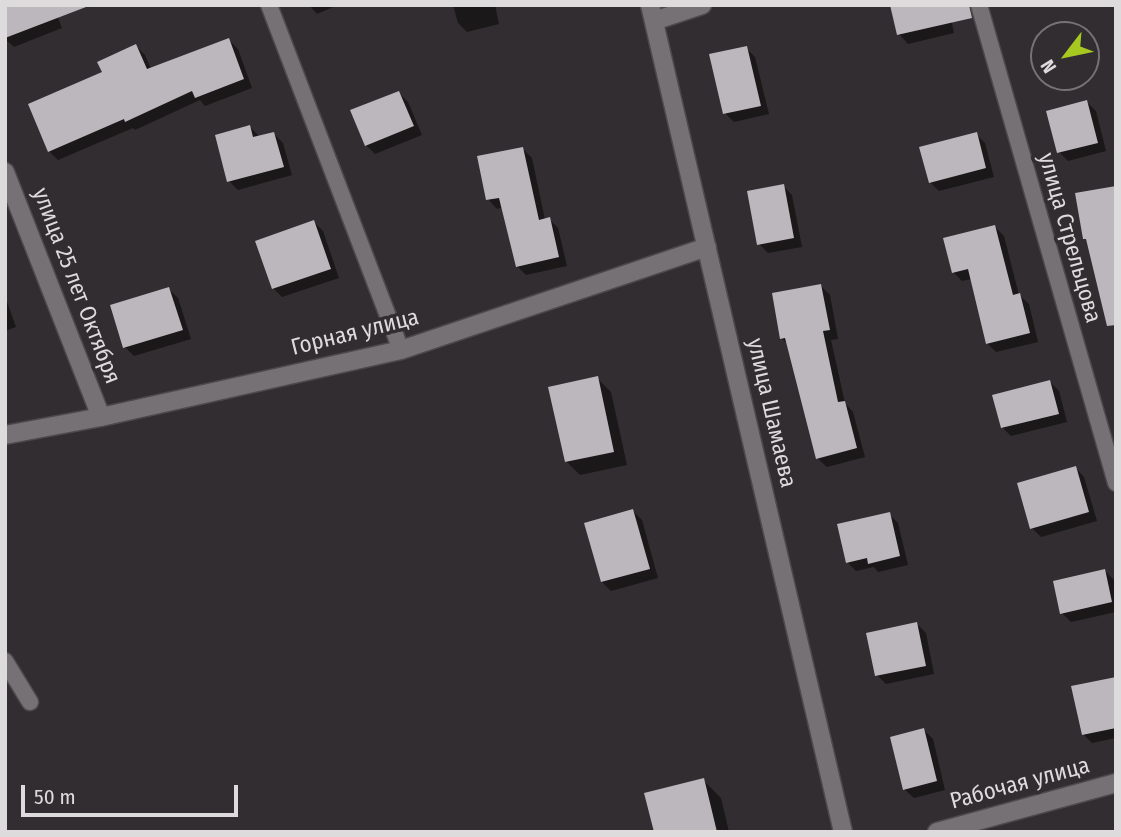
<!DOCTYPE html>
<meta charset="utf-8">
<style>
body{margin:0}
#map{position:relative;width:1121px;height:837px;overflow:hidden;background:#312d30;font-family:"Fira Sans Condensed",sans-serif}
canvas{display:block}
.frame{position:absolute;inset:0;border:7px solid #dedbdd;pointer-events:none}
.north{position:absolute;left:1030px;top:21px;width:70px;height:70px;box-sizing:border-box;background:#312d30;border:2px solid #767375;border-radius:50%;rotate:238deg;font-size:19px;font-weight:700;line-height:28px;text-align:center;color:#dedbdd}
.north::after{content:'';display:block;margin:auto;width:24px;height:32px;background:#a6c821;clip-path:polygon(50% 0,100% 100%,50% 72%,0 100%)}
.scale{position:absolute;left:21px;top:785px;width:217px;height:32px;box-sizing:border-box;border:4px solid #dedbdd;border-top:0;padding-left:9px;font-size:21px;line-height:24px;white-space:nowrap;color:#dedbdd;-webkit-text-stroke:5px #312d30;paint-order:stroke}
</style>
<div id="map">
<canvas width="1121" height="837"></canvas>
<div class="frame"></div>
<div class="north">N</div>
<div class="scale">50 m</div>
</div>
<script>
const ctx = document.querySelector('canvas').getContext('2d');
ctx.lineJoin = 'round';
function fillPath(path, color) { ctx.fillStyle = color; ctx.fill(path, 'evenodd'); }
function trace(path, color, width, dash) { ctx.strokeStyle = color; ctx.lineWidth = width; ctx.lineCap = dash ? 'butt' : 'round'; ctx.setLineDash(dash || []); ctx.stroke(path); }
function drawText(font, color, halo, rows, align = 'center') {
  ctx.font = font + ' "Fira Sans Condensed",sans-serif'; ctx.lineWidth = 7; ctx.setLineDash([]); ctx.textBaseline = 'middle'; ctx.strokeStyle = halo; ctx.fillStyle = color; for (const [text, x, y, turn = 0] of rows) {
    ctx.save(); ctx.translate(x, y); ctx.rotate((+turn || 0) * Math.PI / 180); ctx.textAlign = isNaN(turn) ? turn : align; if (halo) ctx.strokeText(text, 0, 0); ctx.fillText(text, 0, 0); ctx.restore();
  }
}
fillPath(new Path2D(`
 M5,5H53L62,28L14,47L5,39Z
 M309,5H338L317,14Z
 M453,5H495L499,24L467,32L458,23Z
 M948,5L954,33L908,44L899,34Z
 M229,40L238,49L252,88L205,106L200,100L135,130L133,128L58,160L49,151L104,73L136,46L145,55L151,69Z
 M746,48L755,57L769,114L734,122L725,113Z
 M399,93L408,102L422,135L375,154L366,145Z
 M1087,102L1096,111L1106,151L1068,161L1059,152Z
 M250,127L260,137L274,134L283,143L292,175L238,190L229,181Z
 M976,134L985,143L994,177L939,191L930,182Z
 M523,149L532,158L545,220L549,219L558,228L567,266L526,275L517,266L503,207L497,209L488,199Z
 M783,186L792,195L802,247L768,253L759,244Z
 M314,222L323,231L339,278L282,297L273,288Z
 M995,227L1004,236L1019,295L1029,304L1038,342L996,352L987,343L972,279L962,281L953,272Z
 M821,286L830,295L838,339L831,340L845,403L853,412L865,457L827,467L817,458L789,345L781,338Z
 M169,289L178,298L191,339L134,356L125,347Z
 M5,296L16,327L5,331Z
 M597,378L611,392L627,465L580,475L566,461Z
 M1050,382L1059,391L1067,422L1011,436L1002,427Z
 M1075,467L1084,477L1097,521L1041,537L1032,528Z
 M633,511L642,520L658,578L611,591L602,582Z
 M889,514L898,523L908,565L878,572L874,567L856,571L847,562Z
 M1105,571L1114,580L1116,612L1071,622L1062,613Z
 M917,624L926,633L934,674L886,684L877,675Z
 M1116,678V738L1092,743L1083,734Z
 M924,730L933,739L945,790L914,798L904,789Z
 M703,780L721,798L729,832H656Z`), '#0007');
fillPath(new Path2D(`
 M5,5H85L86,7L5,38Z
 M890,5H969L972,18L897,35Z
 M229,38L244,79L195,98L192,91L125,122L124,119L48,152L28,104L102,72L97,62L136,44L147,69Z
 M747,46L761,106L723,114L709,54Z
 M399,91L414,126L365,146L350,110Z
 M1087,100L1098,143L1057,153L1046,111Z
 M250,125L253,137L274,132L284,167L227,182L215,135Z
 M977,132L986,168L929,183L919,147Z
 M523,147L539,220L550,217L559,257L516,267L499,198L486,200L477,156Z
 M784,184L794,238L757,245L747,191Z
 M1116,186V325L1107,326L1086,239H1083L1075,193Z
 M314,220L331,269L272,289L255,241Z
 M995,225L1013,295L1020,293L1030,333L986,344L968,269L952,273L943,238Z
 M821,284L830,330L823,331L838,402L845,401L857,448L816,459L785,338L780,339L772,293Z
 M169,287L183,330L123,348L110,305Z
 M598,376L614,452L565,462L548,387Z
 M1050,380L1059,414L1001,428L992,395Z
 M1076,466L1089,512L1030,529L1017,483Z
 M633,509L650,569L601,582L584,523Z
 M890,512L900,556L868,564L867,558L846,563L837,524Z
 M1105,569L1112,602L1060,614L1053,581Z
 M917,622L926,666L875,676L866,633Z
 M1116,677V728L1082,735L1071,686Z
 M924,728L937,781L903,790L890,737Z
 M704,778L717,832H654L644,793Z`), '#bcb7bc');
const service = new Path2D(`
 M269,5L401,350
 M979,5L1116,483
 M5,661L30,702`);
const minor = new Path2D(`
 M650,5L843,832
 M654,21L702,5
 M5,172L101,417
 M5,435L101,417L401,350L707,247
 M937,832L1116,783`);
trace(service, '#4c484b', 19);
trace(minor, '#4c484b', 21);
trace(service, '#757174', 16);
trace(minor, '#757174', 18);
drawText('23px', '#dedbdd', '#312d30', [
 ["улица Стрельцова",1069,238,74],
 ["улица 25 лет Октября",76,286,69],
 ["Горная улица",355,333,-14],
 ["улица Шамаева",771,413,77],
 ["Рабочая улица",1020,784,-15]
]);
</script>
